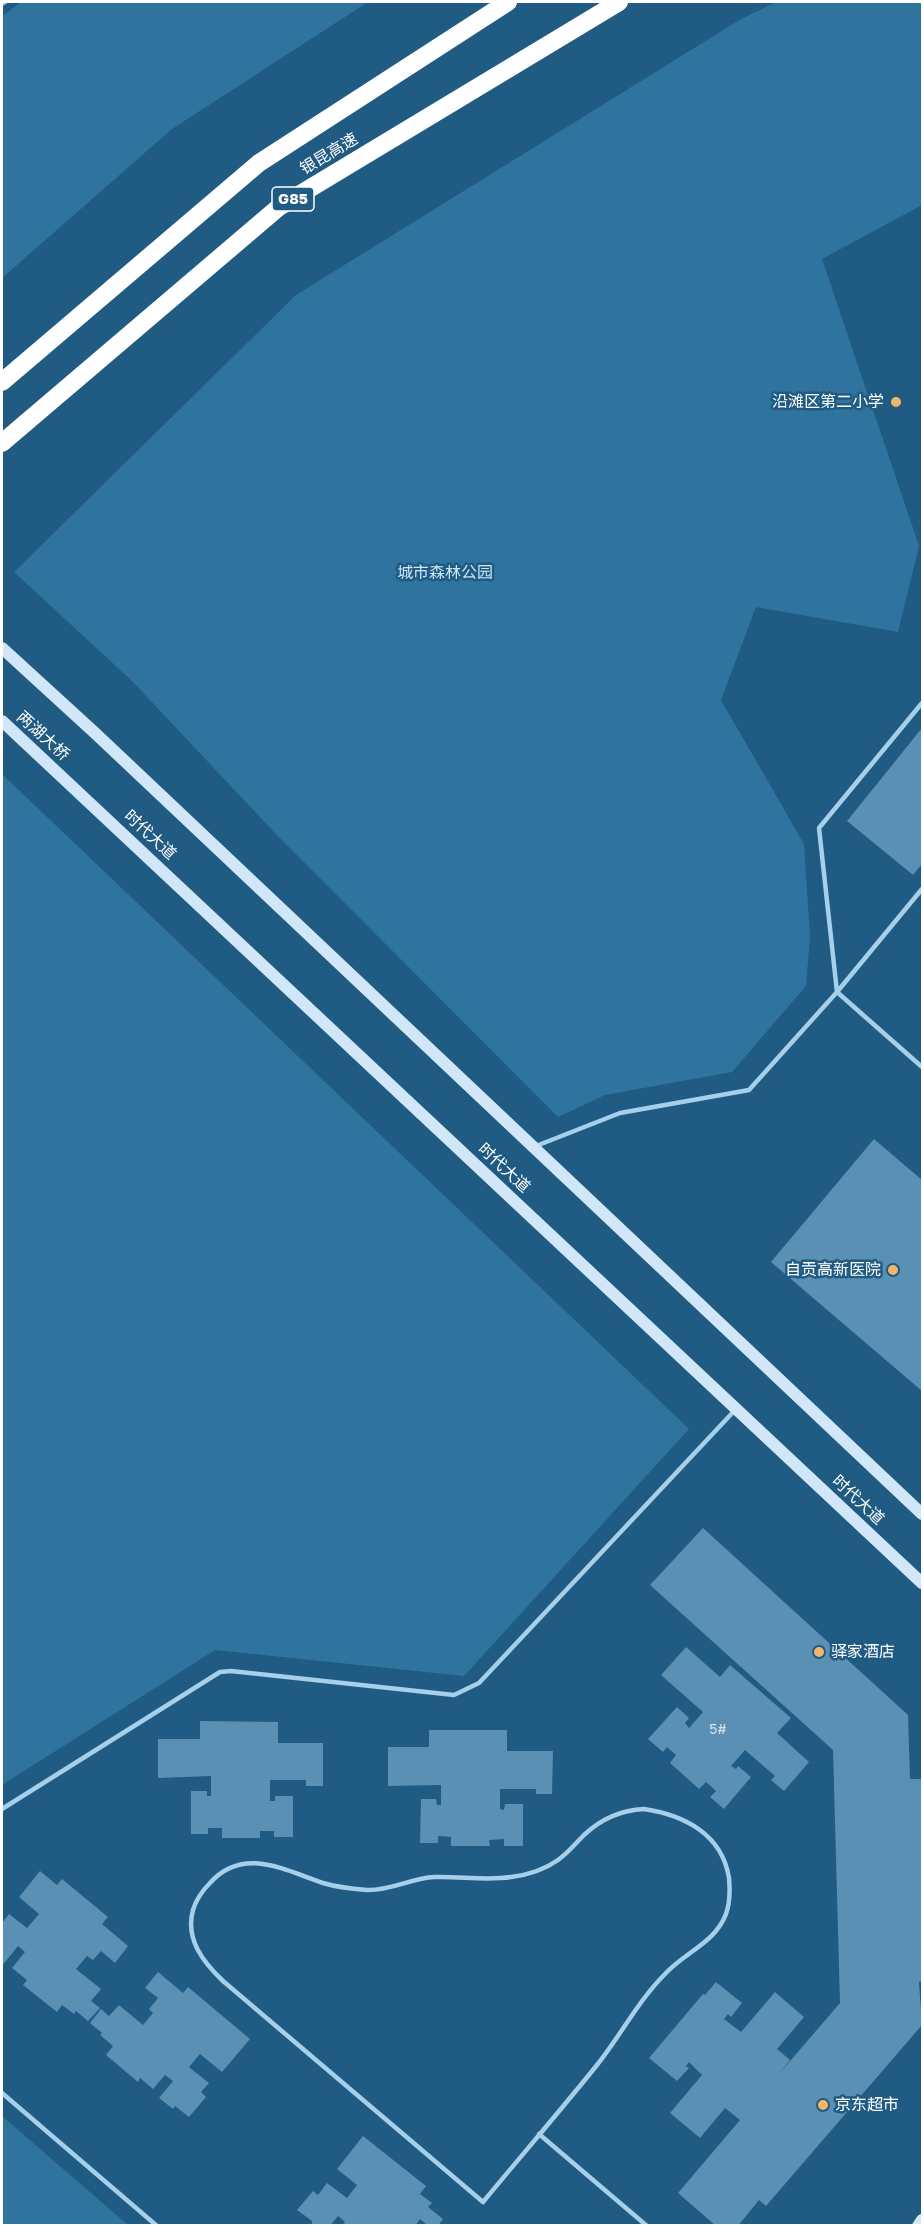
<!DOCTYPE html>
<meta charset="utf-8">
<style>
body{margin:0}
#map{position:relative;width:924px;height:2227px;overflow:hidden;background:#1f5b83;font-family:"Golos Text",sans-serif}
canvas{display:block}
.frame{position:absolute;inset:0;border:3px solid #fff;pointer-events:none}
</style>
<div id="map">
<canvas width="924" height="2227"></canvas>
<div class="frame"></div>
</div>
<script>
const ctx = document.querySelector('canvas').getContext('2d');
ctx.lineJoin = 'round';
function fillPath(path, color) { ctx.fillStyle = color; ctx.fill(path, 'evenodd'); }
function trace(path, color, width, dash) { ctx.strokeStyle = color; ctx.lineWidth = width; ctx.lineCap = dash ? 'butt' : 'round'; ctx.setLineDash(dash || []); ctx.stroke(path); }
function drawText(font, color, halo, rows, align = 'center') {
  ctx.font = font + ' "Golos Text","Noto Sans SC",sans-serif'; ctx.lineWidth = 5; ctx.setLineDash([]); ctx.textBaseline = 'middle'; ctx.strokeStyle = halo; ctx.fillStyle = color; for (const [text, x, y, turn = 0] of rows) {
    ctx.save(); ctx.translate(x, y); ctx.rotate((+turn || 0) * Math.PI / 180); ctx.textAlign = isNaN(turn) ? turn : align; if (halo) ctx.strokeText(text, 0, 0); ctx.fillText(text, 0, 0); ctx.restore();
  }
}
fillPath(new Path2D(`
 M21,2H368L172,129L2,278V16Z
 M776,2H922V205L822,259L919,546L898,632L756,607L721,700L804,844L810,936L806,986L732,1072L605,1095L558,1117L273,831L132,681L14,572L296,295L741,19Z
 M2,774L689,1429L464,1676L215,1650L2,1785Z
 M2,2116L128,2225H2Z`), '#2f749f');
fillPath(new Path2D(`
 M922,728V864L913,875L847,821Z
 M874,1139L922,1180V1391L771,1262Z
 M703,1528L908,1715L910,1779H921L922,1981L919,1982L922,2025L766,2206L759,2200L738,2226H716L678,2193L740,2120L725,2108L700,2138L670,2113L702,2075L689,2062L686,2066L689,2068L677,2081L649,2058L703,1994L705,1995L716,1982L742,2003L731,2017L728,2014L724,2019L741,2032L775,1992L804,2017L777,2049L790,2060L778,2075L840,2003L833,1750L650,1585Z
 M686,1647L720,1677L730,1665L791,1718L777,1733L809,1762L784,1791L771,1780L775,1776L745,1750L731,1766L736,1769L738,1766L751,1777L724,1809L710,1797L716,1791L706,1782L699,1789L670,1763L676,1755L667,1747L663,1752L648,1739L677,1707L689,1718L685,1723L689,1728L703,1712L661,1675Z
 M200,1721L278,1722V1743H323V1786H306V1780H270V1801H275V1796H293V1837H274V1831H260V1838H222V1828H208V1834H191V1791H207V1796H211V1776L158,1778V1739H200Z
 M429,1730H507V1751H553L552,1794H536V1789H500V1809L504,1810L505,1804H523V1846H504V1839L489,1840L490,1846H451V1837L438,1836V1843H420L421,1799H436L437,1805H441V1785L388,1786V1747H429Z
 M40,1871L57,1885L62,1879L108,1917L102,1924L128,1946L115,1963L101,1951L93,1960L87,1956L76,1969L101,1989L91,2001L100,2008L88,2021L76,2011L74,2014L62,2005L57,2012L23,1985L27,1980L12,1968L25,1952L18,1946L2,1966V1923L9,1914L27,1928L39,1914L19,1897Z
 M158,1972L183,1993L188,1987L250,2039L222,2072L200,2054L189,2067L209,2083L201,2092L206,2097L189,2117L175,2106L173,2109L159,2098L173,2081L165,2075L153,2089L140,2078L138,2082L106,2055L113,2046L100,2035L102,2033L90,2023L101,2009L109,2016L119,2005L143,2025L153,2013L149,2009L158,1998L145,1988Z
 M363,2136L426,2186L420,2194L432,2203L428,2207L443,2219L438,2226H428L420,2219L415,2226H342L345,2222L338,2216L330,2226H312V2221L297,2210L313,2191L318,2195L327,2183L347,2198L357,2185L337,2169Z`), '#5990b3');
trace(new Path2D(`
 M2,4L5,2
 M922,889L837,992L922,1067
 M536,1146L620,1113L749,1090L837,992L819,828L922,703
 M2,1809L220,1672L231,1671L454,1695L479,1683L736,1409
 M644,1809C684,1815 722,1834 729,1878C730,1889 730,1903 726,1914C715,1943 685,1952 665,1974C638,2001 621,2035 597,2065C560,2111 521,2156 483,2202L223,1981C203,1962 185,1939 193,1910C196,1900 202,1891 210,1883C243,1846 284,1870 323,1883C336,1887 354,1889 367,1890C390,1891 412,1878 434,1877C460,1876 485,1881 511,1877C527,1875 544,1870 558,1860C568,1853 575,1844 584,1835C601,1819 621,1810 644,1809Z
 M2,2093L157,2226
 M539,2134L647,2226`), '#a6cfe9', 4.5);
trace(new Path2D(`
 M2,648L95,733L922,1514
 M2,721L922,1583
 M918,2226L922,2220`), '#d1e7f7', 12);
trace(new Path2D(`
 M2,382L259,163L508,2
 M2,443L279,207L619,2`), '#fff', 18);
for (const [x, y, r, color] of [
 [896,402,6,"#f7b566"],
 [893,1270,6,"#f7b566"],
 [819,1652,6,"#f7b566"],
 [823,2105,6,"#f7b566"]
]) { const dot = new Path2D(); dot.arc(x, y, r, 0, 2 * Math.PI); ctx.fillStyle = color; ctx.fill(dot); trace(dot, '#1f5b83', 2); }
drawText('14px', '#d6e3ec', null, [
 ["5#",718,1730]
]);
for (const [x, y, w] of [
 [293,199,42]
]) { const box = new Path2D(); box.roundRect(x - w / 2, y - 12, w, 24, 4.5); ctx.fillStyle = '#1f5b83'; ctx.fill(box); trace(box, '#fff', 1.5); }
drawText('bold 15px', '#fff', null, [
 ["G85",293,199]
]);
drawText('16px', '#fff', '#1f5b83', [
 ["银昆高速",329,154,-31],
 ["两湖大桥",43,736,42],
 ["时代大道",150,835,43],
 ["时代大道",504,1168,43],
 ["时代大道",858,1500,43]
]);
drawText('16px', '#fff', '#1f5b83', [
 ["沿滩区第二小学",884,402],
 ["自贡高新医院",881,1270],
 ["驿家酒店",831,1652,"left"],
 ["京东超市",835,2105,"left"]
], 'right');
drawText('16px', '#cae6f7', '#1f5b83', [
 ["城市森林公园",445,573]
]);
</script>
